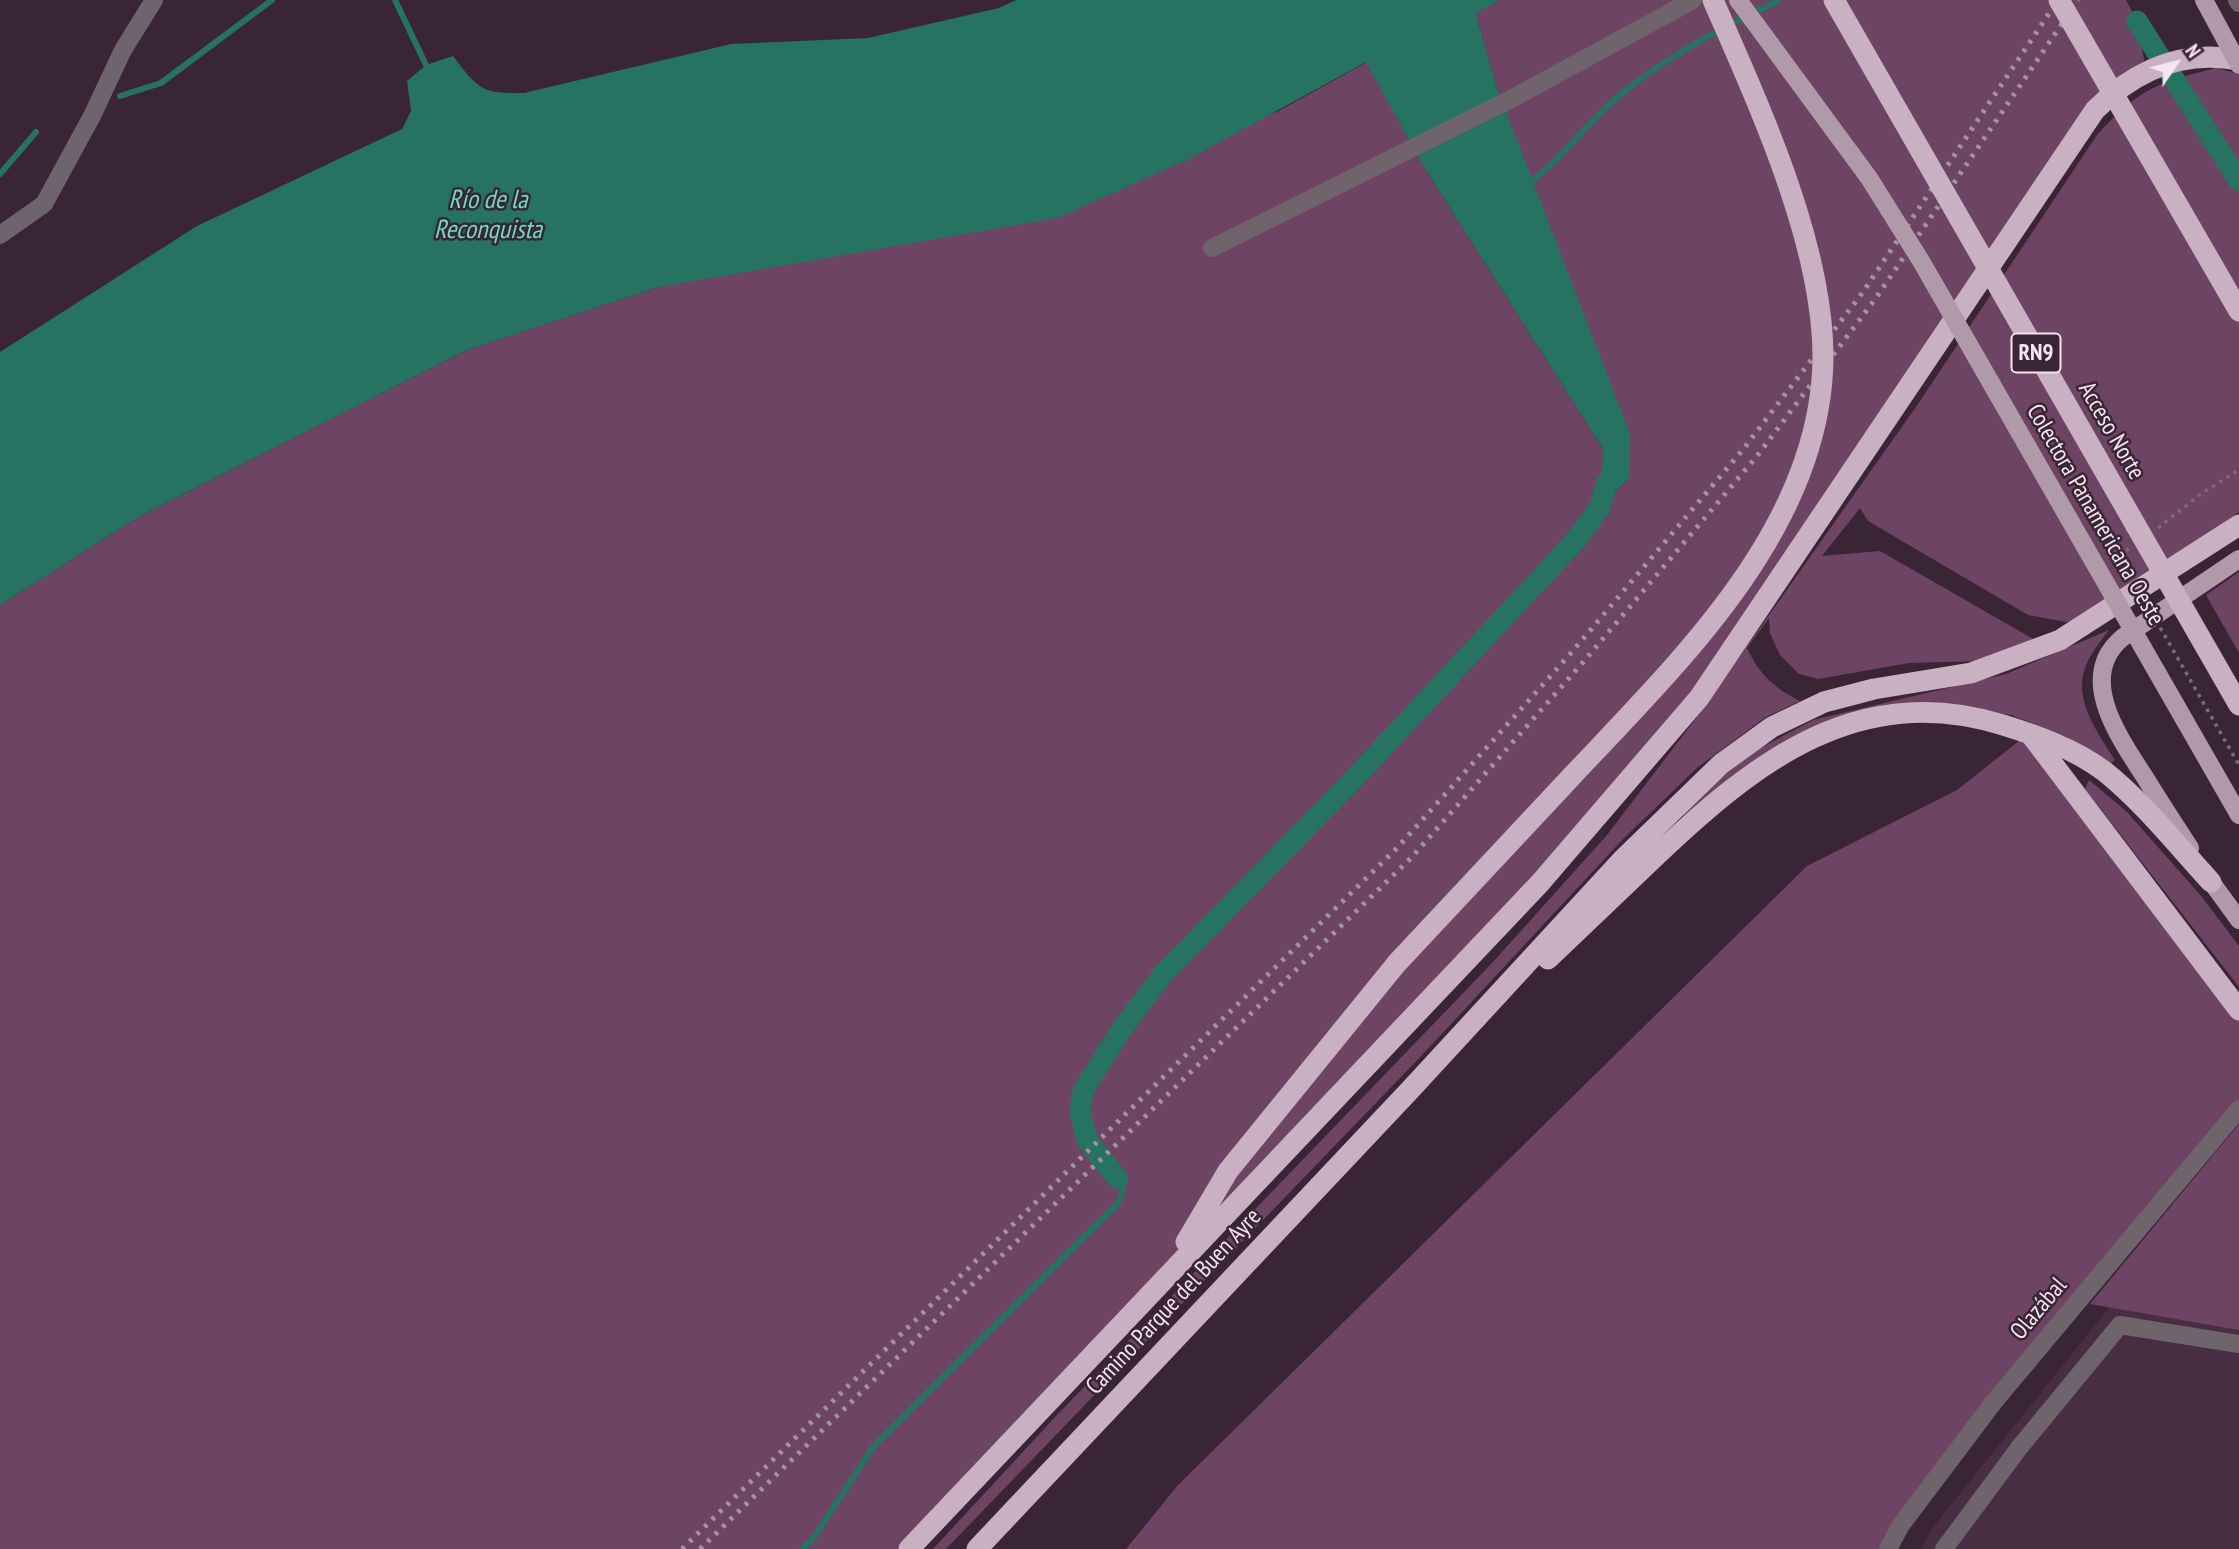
<!DOCTYPE html>
<meta charset="utf-8">
<style>
body{margin:0}
#map{position:relative;width:2239px;height:1549px;overflow:hidden;background:#392535;font-family:"PT Sans Narrow",sans-serif}
canvas{display:block}
.north{position:absolute;left:2141px;top:28px;width:70px;height:70px;-webkit-text-stroke:5px #392535;paint-order:stroke;rotate:55deg;font-size:19px;font-weight:700;line-height:28px;text-align:center;color:#f3e6ef}
.north::after{content:'';display:block;margin:auto;width:24px;height:32px;background:#f3e6ef;clip-path:polygon(50% 0,100% 100%,50% 72%,0 100%)}
</style>
<div id="map">
<canvas width="2239" height="1549"></canvas>
<div class="north">N</div>
</div>
<script>
const ctx = document.querySelector('canvas').getContext('2d');
ctx.lineJoin = 'round';
function fillPath(path, color) { ctx.fillStyle = color; ctx.fill(path, 'evenodd'); }
function trace(path, color, width, dash) { ctx.strokeStyle = color; ctx.lineWidth = width; ctx.lineCap = dash ? 'butt' : 'round'; ctx.setLineDash(dash || []); ctx.stroke(path); }
function drawText(font, color, halo, rows, align = 'center') {
  ctx.font = font + ' "PT Sans Narrow",sans-serif'; ctx.lineWidth = 5; ctx.setLineDash([]); ctx.textBaseline = 'middle'; ctx.strokeStyle = halo; ctx.fillStyle = color; for (const [text, x, y, turn = 0] of rows) {
    ctx.save(); ctx.translate(x, y); ctx.rotate((+turn || 0) * Math.PI / 180); ctx.textAlign = isNaN(turn) ? turn : align; if (halo) ctx.strokeText(text, 0, 0); ctx.fillText(text, 0, 0); ctx.restore();
  }
}
fillPath(new Path2D(`
 M2239,1145V1549H1921L1934,1526Z`), '#482e42');
fillPath(new Path2D(`
 M1499,0H2126L2137,21L2146,71L2124,84L1699,698L909,1549H0V605L142,515L467,350L659,287L1277,112L1367,62L1422,164L1603,449L1601,506L1629,478L1497,88L1476,14Z
 M2216,68L2239,74V512L2086,619L2071,623L2028,615L1868,521L1860,508L1822,556L1880,551L2035,640L1980,661L1909,663L1818,679L1799,674L1780,655L1770,633L1769,618L1747,648C1759,674 1774,688 1800,701L1766,717L1698,767L1623,839L1425,1052L946,1549H933L1057,1415L1493,962L1607,835L1697,717L1918,404L2097,135C2141,88 2154,84 2216,68Z
 M2239,572V653L2206,595Z
 M2109,630C2102,640 2092,651 2087,663C2071,697 2097,732 2115,760L2111,763L2065,736L2011,715L1931,706L1790,739L1738,772L1685,815L1675,817L1751,753L1813,720L2006,674Z
 M2029,733L2239,1010V1109L1993,1403L1888,1549H1126L1178,1485L1807,866L1957,790Z
 M2089,780L2127,812L2202,897L2239,946V987L2085,789Z
 M2239,1124V1330L2090,1304Z`), '#6e4464');
fillPath(new Path2D(`
 M1016,0H1499L1476,14L1497,88L1630,434L1629,478L1600,507L1603,449L1422,164L1366,62L1187,160L1057,218L659,287L467,350L142,515L0,605V352L197,226L402,129L411,111L407,81L426,65L453,56C479,90 482,94 524,93L731,44L868,38L999,8Z`), '#267362');
trace(new Path2D(`
 M395,0L426,65
 M120,96L161,83L272,0
 M0,174L36,132
 M1529,183C1561,160 1584,126 1614,100C1664,57 1721,29 1779,0
 M802,1549L812,1540L873,1447L1119,1202L1123,1188L1118,1179`), '#267362', 6);
trace(new Path2D(`
 M2137,21L2239,181
 M1118,1179L1087,1140L1080,1112L1083,1091L1121,1030L1164,973L1349,784L1576,540L1600,507L1607,482`), '#267362', 21);
trace(new Path2D(`
 M2158,528L2202,493L2239,470
 M2112,560L2129,549`), '#7c6a78', 3.5, [3.5, 5]);
trace(new Path2D(`
 M2237,0L2239,3
 M0,235L44,204L92,116L123,50L154,0
 M1212,248L1513,98L1693,0
 M1888,1549L1901,1525L1993,1403L2239,1109
 M1944,1549L2019,1448L2120,1325L2239,1344`), '#6f646c', 18);
trace(new Path2D(`
 M2190,848C2175,825 2160,802 2146,779C2121,740 2075,678 2122,638L2239,559
 M2204,872L2239,920`), '#b09aaa', 18);
trace(new Path2D(`
 M2031,735L2239,1010
 M1548,959C1584,925 1620,890 1656,856C1755,762 1858,680 2003,725C2039,736 2074,749 2104,771C2144,803 2177,845 2211,882
 M1186,1242L1228,1171L1397,963
 M909,1549L1540,883L1699,698L2095,110C2135,70 2182,49 2239,60
 M977,1549L1410,1090L1622,860L1721,764L1772,727L1824,702L1874,689L1971,673L2060,640L2239,525`), '#c9b0c3', 21);
trace(new Path2D(`
 M682,1549L1398,847L1572,652L1745,447L1863,292L2058,0
 M700,1549L1412,857L1585,660L1757,456L1876,298L2078,0`), '#a3939f', 5, [3.5, 7]);
trace(new Path2D(`
 M2118,554L2239,765`), '#7c6a78', 3.5, [3.5, 5]);
trace(new Path2D(`
 M1738,0L1869,178L1921,261L2239,815
 M2204,0L2239,65`), '#b09aaa', 18);
trace(new Path2D(`
 M1834,0L2239,705
 M2059,0L2239,311
 M1397,963C1456,900 1514,838 1572,776C1680,661 1822,526 1823,357C1823,242 1758,104 1713,0`), '#c9b0c3', 21);
for (const [x, y, w] of [
 [2036,353,49]
]) { const box = new Path2D(); box.roundRect(x - w / 2, y - 19.5, w, 39, 5); ctx.fillStyle = '#392535'; ctx.fill(box); trace(box, '#f3e6ef', 2); }
drawText('bold 23px', '#f3e6ef', null, [
 ["RN9",2036,353]
]);
drawText('24px', '#f3e6ef', '#392535', [
 ["Acceso Norte",2111,431,60],
 ["Colectora Panamericana Oeste",2095,515,60],
 ["Camino Parque del Buen Ayre",1174,1302,-47],
 ["Olazábal",2039,1309,-50]
]);
drawText('italic 26px', '#6ddbc0', '#392535', [
 ["Río de la",488,201],
 ["Reconquista",488,231]
]);
</script>
